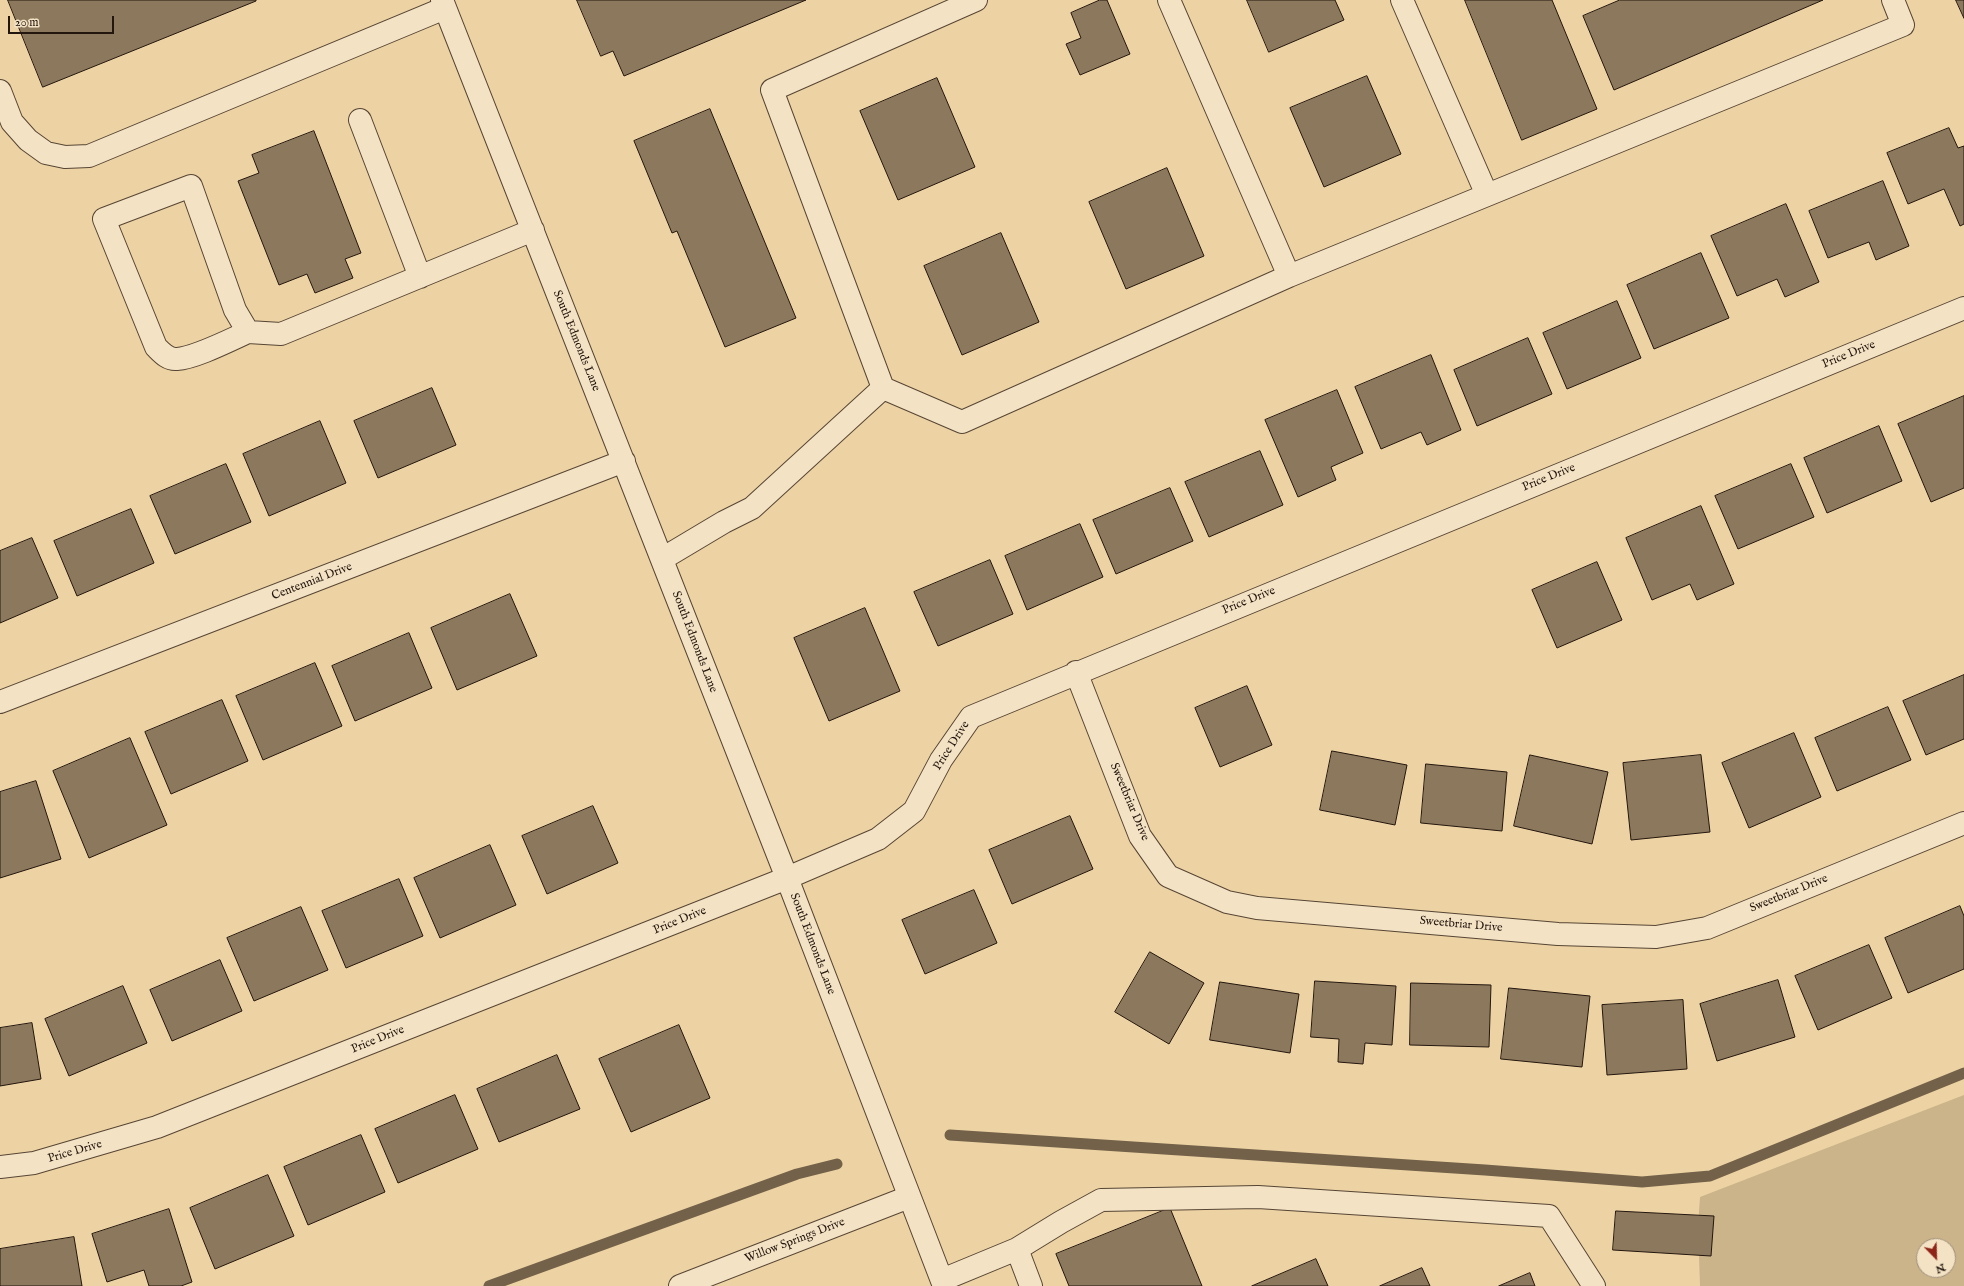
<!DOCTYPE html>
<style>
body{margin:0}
#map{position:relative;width:1964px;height:1286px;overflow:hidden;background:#edd3a4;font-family:"IM FELL English",serif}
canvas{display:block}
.north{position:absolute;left:1916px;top:1238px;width:40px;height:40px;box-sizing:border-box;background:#f3e2c4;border:1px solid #a0907b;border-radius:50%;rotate:157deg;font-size:11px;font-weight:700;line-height:16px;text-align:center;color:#23160e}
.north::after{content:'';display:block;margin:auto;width:14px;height:18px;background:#8f2418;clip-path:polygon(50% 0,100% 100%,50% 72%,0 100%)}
.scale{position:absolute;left:8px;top:16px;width:106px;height:18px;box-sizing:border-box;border:2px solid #23160e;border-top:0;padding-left:5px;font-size:12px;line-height:14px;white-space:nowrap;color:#23160e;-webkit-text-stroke:3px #f3e2c4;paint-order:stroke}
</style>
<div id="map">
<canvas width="1964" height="1286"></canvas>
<div class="north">N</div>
<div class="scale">20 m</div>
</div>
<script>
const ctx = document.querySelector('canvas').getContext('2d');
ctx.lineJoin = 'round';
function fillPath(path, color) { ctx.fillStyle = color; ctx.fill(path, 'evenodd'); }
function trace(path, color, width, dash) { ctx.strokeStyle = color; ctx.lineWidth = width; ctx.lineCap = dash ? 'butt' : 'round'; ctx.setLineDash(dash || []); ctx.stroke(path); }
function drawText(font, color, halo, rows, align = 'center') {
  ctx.font = font + ' "IM FELL English",serif'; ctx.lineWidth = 3; ctx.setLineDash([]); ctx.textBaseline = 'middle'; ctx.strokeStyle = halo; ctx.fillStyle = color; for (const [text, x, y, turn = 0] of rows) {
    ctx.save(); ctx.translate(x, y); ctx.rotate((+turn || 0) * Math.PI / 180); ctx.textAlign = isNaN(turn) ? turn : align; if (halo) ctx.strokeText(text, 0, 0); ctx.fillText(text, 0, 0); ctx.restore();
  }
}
fillPath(new Path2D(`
 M1964,1095V1286H1700L1698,1226L1700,1197ZM1924,1246H1948V1270H1924Z`), '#cbb38a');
trace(new Path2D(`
 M950,1135L1485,1170L1642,1182L1710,1176L1964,1073
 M489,1286L797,1174L837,1164`), '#736149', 11);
const building = new Path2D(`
 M8,0H256V1L43,87Z
 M577,0H806L624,76L613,51L601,56Z
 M1100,0H1107L1130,54L1080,75L1066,44L1081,38L1071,13Z
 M1247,0H1335L1344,20L1269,52Z
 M1465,0H1552L1597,109L1522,140Z
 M1620,0H1823L1614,90L1583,16Z
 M1956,0H1964V18Z
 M1367,76L1401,154L1324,187L1290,108Z
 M937,78L975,167L898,200L860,111Z
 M710,109L796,318L725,347L677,231L672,233L634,141Z
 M1949,128L1958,148L1964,146V224L1960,226L1944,189L1908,204L1887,153Z
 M314,131L361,253L345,259L353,278L315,293L307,274L279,285L238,181L259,173L252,155Z
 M1167,168L1204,256L1126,289L1089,202Z
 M1883,181L1909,246L1876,260L1869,242L1828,258L1809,211Z
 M1786,204L1819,282L1785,297L1777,279L1737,296L1711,236Z
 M1001,233L1039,322L962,355L924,266Z
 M1701,253L1729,318L1654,349L1627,285Z
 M1617,301L1641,358L1567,389L1543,333Z
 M1528,338L1552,394L1477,426L1454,370Z
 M1431,355L1461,430L1427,445L1421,432L1381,449L1355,387Z
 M432,388L456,445L378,478L354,421Z
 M1337,390L1363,453L1331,467L1336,480L1298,497L1265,420Z
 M1964,396V488L1931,502L1898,424Z
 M320,421L346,483L269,516L243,454Z
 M1879,426L1902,481L1827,513L1804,458Z
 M1260,451L1283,505L1209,537L1185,482Z
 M226,464L251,522L175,554L150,496Z
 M1791,464L1814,517L1738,549L1715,496Z
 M1170,488L1193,541L1116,574L1093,520Z
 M1701,506L1734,584L1697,600L1690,584L1652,600L1626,538Z
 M131,509L154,563L77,596L54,541Z
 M1080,524L1103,577L1027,610L1005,556Z
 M32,538L58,598L0,623V551Z
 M990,560L1013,614L938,646L914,592Z
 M1597,562L1622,620L1557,648L1532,590Z
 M510,594L537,656L457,690L431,628Z
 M865,608L900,691L829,721L794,638Z
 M409,633L432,688L355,721L332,666Z
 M315,663L342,726L263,760L236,696Z
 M1964,675V739L1926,755L1903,701Z
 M1247,686L1272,745L1220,767L1195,708Z
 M222,700L248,761L171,794L145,732Z
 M1888,707L1911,760L1837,791L1815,738Z
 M1794,733L1821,797L1749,828L1722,763Z
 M130,738L167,825L89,858L53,771Z
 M1332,751L1407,765L1395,825L1320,810Z
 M1530,755L1608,772L1592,844L1514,826Z
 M1701,755L1710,832L1631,840L1623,763Z
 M1426,764L1507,772L1502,831L1421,823Z
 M36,781L61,859L0,878V792Z
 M593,806L618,863L547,894L522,836Z
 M1070,816L1093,869L1012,904L989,850Z
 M490,845L516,905L440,938L414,878Z
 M399,879L423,936L346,968L322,911Z
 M974,890L997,943L925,974L902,920Z
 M1960,906L1964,916V969L1908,993L1885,938Z
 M301,907L328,970L254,1001L227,938Z
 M1869,945L1892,998L1818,1030L1795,976Z
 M1150,952L1204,983L1169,1044L1115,1012Z
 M220,960L242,1011L172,1041L150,990Z
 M1778,980L1795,1037L1717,1061L1700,1004Z
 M1315,981L1396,986L1392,1045L1365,1043L1363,1064L1338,1062L1339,1039L1311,1037Z
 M1220,982L1299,994L1290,1053L1210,1040Z
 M1411,983L1491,985L1489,1047L1410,1045Z
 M123,986L147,1043L69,1076L45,1019Z
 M1509,988L1590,996L1582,1067L1501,1059Z
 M1683,1000L1687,1069L1607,1075L1602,1005Z
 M32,1023L41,1079L0,1086V1028Z
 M679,1025L710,1098L631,1132L599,1059Z
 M557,1055L580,1109L499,1142L477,1089Z
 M455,1095L478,1149L398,1183L375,1129Z
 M361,1135L385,1192L308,1225L284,1167Z
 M268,1175L294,1236L215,1269L190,1208Z
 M1170,1208L1202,1286H1069L1056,1254Z
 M169,1209L192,1282L181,1286H149L144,1270L107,1282L92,1234Z
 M1616,1211L1714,1216L1711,1256L1613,1250Z
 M74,1237L82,1286H0V1249Z
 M1316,1259L1328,1286H1252Z
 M1422,1268L1430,1286H1380Z
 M1530,1273L1535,1286H1499Z`);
fillPath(building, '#8c785c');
trace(building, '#23160e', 1);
const minor = new Path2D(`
 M442,0L787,878L944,1286
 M976,0L772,90L883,388L962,422L1289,276L1903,25L1893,0
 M1169,0L1289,276
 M1402,0L1487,195
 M0,91L12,122L28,140L46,153L65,157L89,156L445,8
 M360,120L420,277
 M248,332C230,340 195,358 177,359C168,360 162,353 156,347L104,219L191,186L235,310L248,332L281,334L533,230
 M662,559L724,522L752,508L883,388
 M1076,672L1140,836L1168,876L1227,902L1257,908L1558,934L1656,937L1707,928L1964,823
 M0,702L624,461
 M0,1167L34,1163L157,1127L787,878L878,839L914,811L941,760L971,717L1964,308
 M1017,1249L1061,1222L1101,1200L1258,1197L1549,1216L1594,1286
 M942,1280L1017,1249L1031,1286
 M680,1286L909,1197`);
trace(minor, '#564534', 24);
trace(minor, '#f3e2c4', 22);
drawText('12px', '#23160e', '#f3e2c4', [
 ["South Edmonds Lane",576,341,68],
 ["Price Drive",1849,355,-22],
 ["Price Drive",1549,478,-22],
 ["Centennial Drive",312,582,-21],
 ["Price Drive",1249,601,-22],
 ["South Edmonds Lane",694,642,69],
 ["Price Drive",952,746,-57],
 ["Sweetbriar Drive",1129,802,67],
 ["Sweetbriar Drive",1789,894,-22],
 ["Price Drive",680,921,-22],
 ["Sweetbriar Drive",1461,925,5],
 ["South Edmonds Lane",812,944,69],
 ["Price Drive",378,1040,-22],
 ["Price Drive",75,1152,-16],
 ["Willow Springs Drive",795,1241,-21]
]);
</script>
